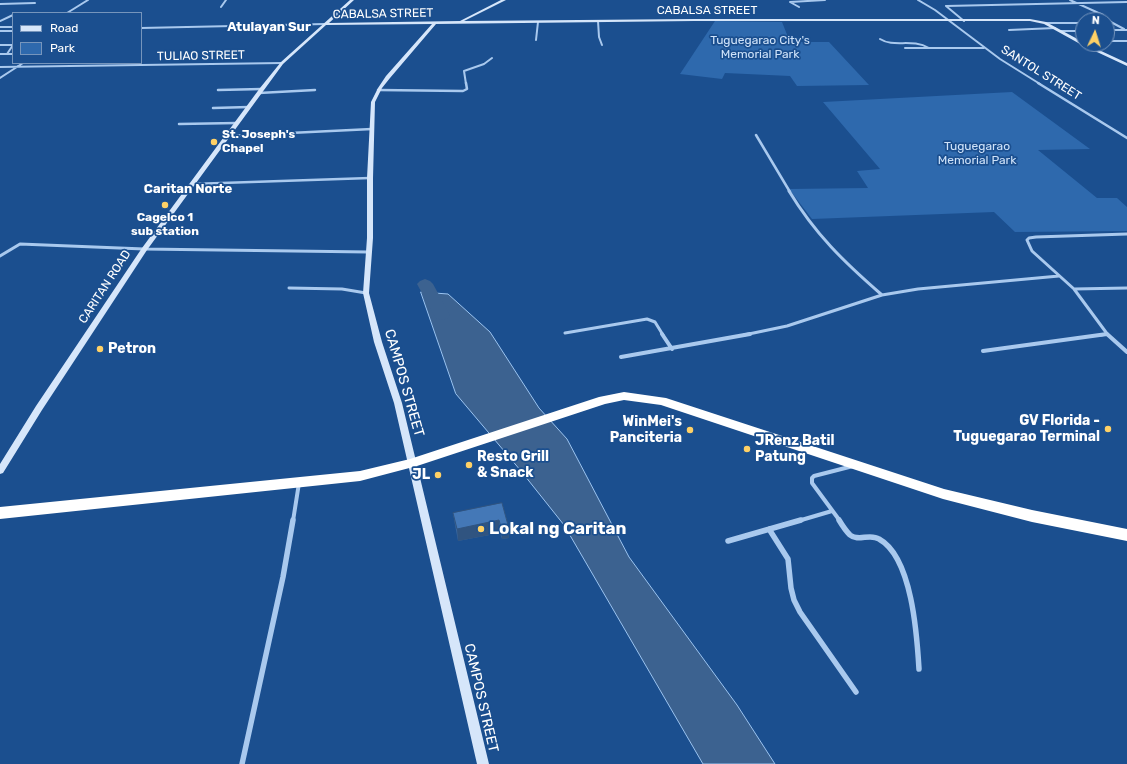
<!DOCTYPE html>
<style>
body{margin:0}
#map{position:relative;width:1127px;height:764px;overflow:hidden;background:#1b4f8f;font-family:Rubik,sans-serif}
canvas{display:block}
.legend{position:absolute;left:12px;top:12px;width:130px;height:52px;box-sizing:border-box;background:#1b4f8f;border:1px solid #7695bc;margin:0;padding:5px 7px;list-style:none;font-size:12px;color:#fff}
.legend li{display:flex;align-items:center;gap:8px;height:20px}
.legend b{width:20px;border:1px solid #7695bc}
.north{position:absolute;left:1075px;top:12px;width:40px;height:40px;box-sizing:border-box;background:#1b4f8f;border:1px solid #7695bc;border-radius:50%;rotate:4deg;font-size:11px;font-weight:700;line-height:16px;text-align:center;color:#fff}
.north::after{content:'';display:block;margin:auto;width:14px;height:18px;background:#ffd166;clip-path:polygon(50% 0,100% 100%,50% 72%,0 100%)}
</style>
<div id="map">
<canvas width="1127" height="764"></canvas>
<ul class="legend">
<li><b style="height:5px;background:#d6e6fa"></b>Road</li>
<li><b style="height:11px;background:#2e69ad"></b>Park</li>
</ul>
<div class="north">N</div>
</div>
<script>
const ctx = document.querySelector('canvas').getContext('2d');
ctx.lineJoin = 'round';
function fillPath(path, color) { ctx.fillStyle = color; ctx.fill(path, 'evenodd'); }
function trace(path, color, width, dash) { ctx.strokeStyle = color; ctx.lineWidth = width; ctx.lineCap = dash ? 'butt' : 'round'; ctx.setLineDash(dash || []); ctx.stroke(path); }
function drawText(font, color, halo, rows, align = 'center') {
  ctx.font = font + ' Rubik,sans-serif'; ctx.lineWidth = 3.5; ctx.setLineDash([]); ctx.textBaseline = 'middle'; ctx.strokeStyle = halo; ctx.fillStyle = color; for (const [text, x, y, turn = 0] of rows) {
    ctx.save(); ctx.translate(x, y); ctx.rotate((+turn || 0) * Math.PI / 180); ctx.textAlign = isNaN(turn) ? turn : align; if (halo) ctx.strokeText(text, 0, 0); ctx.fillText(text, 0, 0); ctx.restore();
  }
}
fillPath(new Path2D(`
 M715,21L782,22L790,42H829L869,85L797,86L790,76L725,73L722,79L680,74Z
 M1012,92L1090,149L1038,150L1097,198H1117L1127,207V231L1015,232L994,212L812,219L789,189L868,188L857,171L880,169L823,102Z`), '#2e69ad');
const water = new Path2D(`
 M421,292L448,294L490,332L539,408L567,439L629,557L737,705L775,764H703L564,525L521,471L456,394Z`);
fillPath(water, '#3c6290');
trace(water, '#9cc4f0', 1);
fillPath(new Path2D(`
 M425,279L430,281L433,284L450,315L448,318L442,320L436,318L434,315L417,284L420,281Z`), '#3c6290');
trace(new Path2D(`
 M918,0L935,10L1000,59L1040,84
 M1070,0L1103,15L1106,20
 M0,4L35,3
 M946,6L1127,2
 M946,6L964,21
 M221,7L226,0
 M799,7L790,2L825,0
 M67,13L88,0
 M1107,20L1124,29
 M0,21L13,15
 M598,21L599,37L602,45
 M1045,23H1083
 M0,27H13
 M141,28L325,24
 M1009,30L1055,28
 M1107,30H1127
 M0,31H13
 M1060,31H1083
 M880,39C894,48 912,38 929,48
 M536,40L538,22
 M1107,41H1127
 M0,45H13
 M905,48H984
 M0,54H13
 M7,54L13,45
 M0,67L282,63
 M0,78L23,63
 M466,84L464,71L484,64L492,58`), '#a9c9ee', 2);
trace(new Path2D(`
 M1038,83L1127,138
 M218,90L262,89
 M378,90L463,91L467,89L466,83
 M259,93L315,90
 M213,108L249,107
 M179,124L237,123
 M756,135L790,192
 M228,136L372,129
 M192,184L370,178`), '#a9c9ee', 2.5);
trace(new Path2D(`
 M789,191C815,234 844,262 882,295
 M0,256L20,244L144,249L368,252
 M289,288L342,289L366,293
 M1074,289L1127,288
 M565,333L647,319L655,322L663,335
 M744,335L787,326L882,295L918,289L1059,276
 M1101,335L1107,334
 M1108,335L1074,289L1032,251L1027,240L1029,238L1036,237L1127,234`), '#a9c9ee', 3);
trace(new Path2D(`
 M662,334L672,349
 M1107,334L1127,352
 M983,351L1107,334
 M621,357L750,334
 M293,521L299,483
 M798,521L832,511
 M840,521L812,483V478L814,476L853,466`), '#a9c9ee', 4);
trace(new Path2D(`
 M839,520C842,525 846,531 850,535C858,542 870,533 879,539C912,557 917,635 919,669
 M769,529L788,559L791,588L794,600L800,612L856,692
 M728,541L801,520
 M242,764L283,577L293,520`), '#a9c9ee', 5.5);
fillPath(new Path2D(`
 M350,0H354L329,23L460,21L501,0H506L464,21L694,19H1030L1046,22L1083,42V44H1086L1127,63V66L1082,45L1044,24L1030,21H694L436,24L390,78L382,88L375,102L373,178V238L369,293L382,342L402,403L489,764H477L394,403L374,342L363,293L367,238V178L371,102L378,88L386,76L432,24L326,25L283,64L147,250L42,410L3,473L0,474V464L36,406L142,248L260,88L281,62Z`), '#d6e6fa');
fillPath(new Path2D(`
 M624,392L666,398L944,489L1032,510L1127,529V541L1032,522L943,499L661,405L624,400L605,404L417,466L360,481L0,519V507L360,471L410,459L599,397Z`), '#fff');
fillPath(new Path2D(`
 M502,503L508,525L509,538L502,539L500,533L458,541L455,525L453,513Z`), '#3a679d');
fillPath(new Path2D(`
 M499,520L500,533L458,541L457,529Z
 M508,525L509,538L502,539L501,527Z`), '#305480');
const building = new Path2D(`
 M502,503L508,525L501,527L499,520L457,529L453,513Z`);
fillPath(building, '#4478b7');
trace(building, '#305480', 1);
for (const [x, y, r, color] of [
 [214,142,4,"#ffd166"],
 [165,205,4,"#ffd166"],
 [100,349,4,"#ffd166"],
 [1108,429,4,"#ffd166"],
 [690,430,4,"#ffd166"],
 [747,449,4,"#ffd166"],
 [469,465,4,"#ffd166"],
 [438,475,4,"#ffd166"],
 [481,529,4,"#ffd166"]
]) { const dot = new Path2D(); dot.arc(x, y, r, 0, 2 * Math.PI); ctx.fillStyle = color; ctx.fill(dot); trace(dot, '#1b4f8f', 1.5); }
drawText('12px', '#fff', '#1b4f8f', [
 ["CABALSA STREET",707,11],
 ["CABALSA STREET",383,14,-1],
 ["TULIAO STREET",201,56,-1],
 ["SANTOL STREET",1041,73,32],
 ["CARITAN ROAD",105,287,-57]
]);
drawText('12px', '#cfe3fa', '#1b4f8f', [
 ["Tuguegarao City's",760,41],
 ["Memorial Park",760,55],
 ["Tuguegarao",977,147],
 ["Memorial Park",977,161]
]);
drawText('bold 12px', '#fff', '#1b4f8f', [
 ["St. Joseph's",222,135],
 ["Chapel",222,149],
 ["Cagelco 1",165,218,"center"],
 ["sub station",165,232,"center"]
], 'left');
drawText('bold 13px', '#fff', '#1b4f8f', [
 ["Atulayan Sur",269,27],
 ["Caritan Norte",188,189]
]);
drawText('bold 14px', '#fff', '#1b4f8f', [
 ["Petron",108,349],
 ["GV Florida -",1100,421,"right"],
 ["Tuguegarao Terminal",1100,437,"right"],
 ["WinMei's",682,422,"right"],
 ["Panciteria",682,438,"right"],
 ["JRenz Batil",755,441],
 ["Patung",755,457],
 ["Resto Grill",477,457],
 ["& Snack",477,473],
 ["JL",430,475,"right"]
], 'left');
drawText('14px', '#fff', '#1b4f8f', [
 ["CAMPOS STREET",404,383,74],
 ["CAMPOS STREET",481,698,77]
]);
drawText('bold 17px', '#fff', '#1b4f8f', [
 ["Lokal ng Caritan",489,529]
], 'left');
</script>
